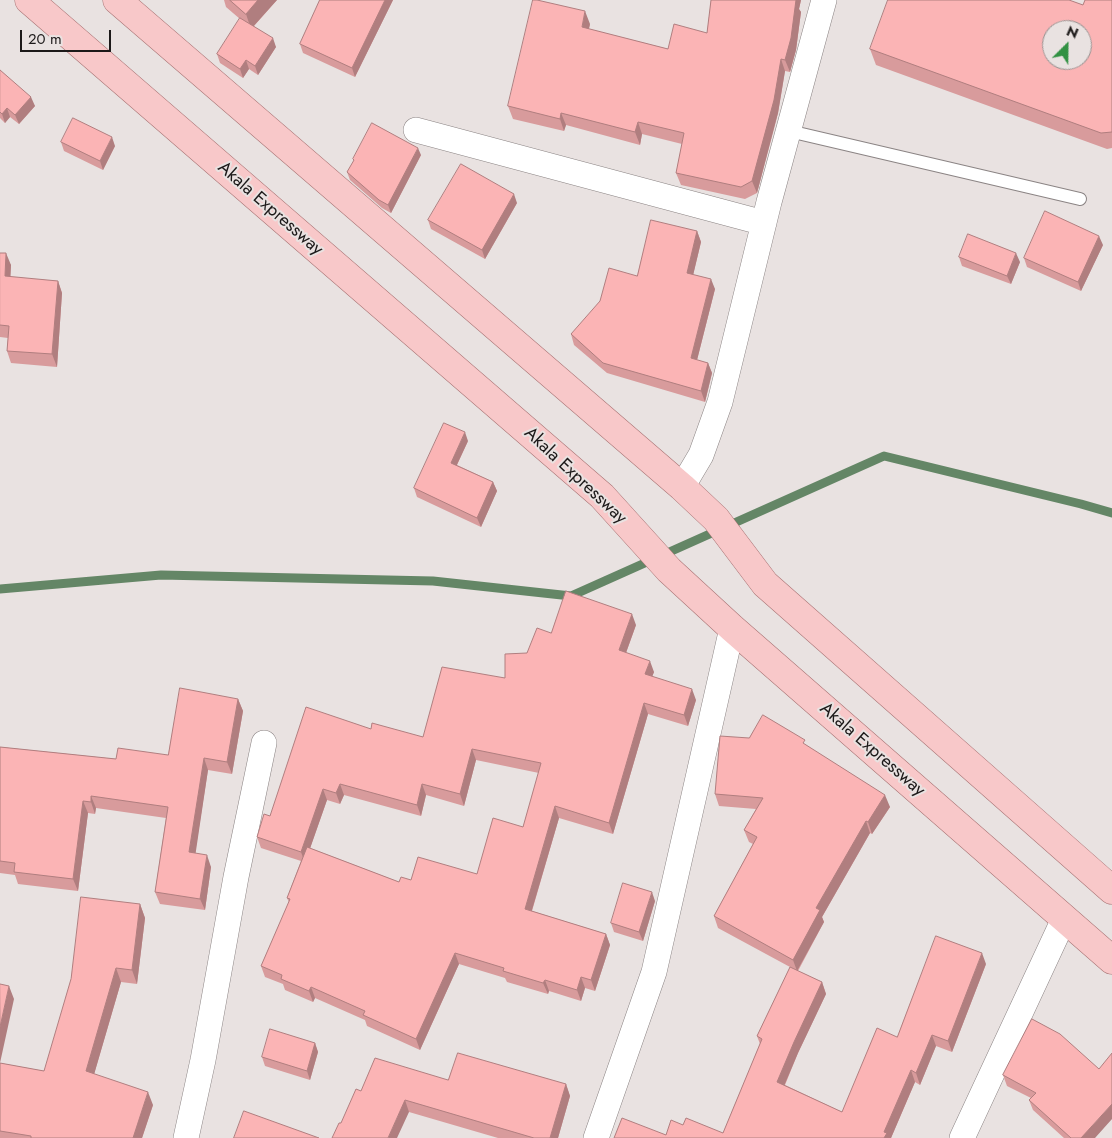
<!DOCTYPE html>
<style>
body{margin:0}
#map{position:relative;width:1112px;height:1138px;overflow:hidden;background:#e9e2e1;font-family:Jost,sans-serif}
canvas{display:block}
.north{position:absolute;left:1042px;top:20px;width:50px;height:50px;box-sizing:border-box;background:#e9e2e1;border:1px solid #979291;border-radius:50%;rotate:23deg;font-size:14px;font-weight:700;line-height:20px;text-align:center;color:#1c1919}
.north::after{content:'';display:block;margin:auto;width:18px;height:22px;background:#329143;clip-path:polygon(50% 0,100% 100%,50% 72%,0 100%)}
.scale{position:absolute;left:20px;top:30px;width:91px;height:22px;box-sizing:border-box;border:2px solid #1c1919;border-top:0;padding-left:6px;font-size:15px;line-height:18px;white-space:nowrap;color:#1c1919;-webkit-text-stroke:4px #e9e2e1;paint-order:stroke}
</style>
<div id="map">
<canvas width="1112" height="1138"></canvas>
<div class="north">N</div>
<div class="scale">20 m</div>
</div>
<script>
const ctx = document.querySelector('canvas').getContext('2d');
ctx.lineJoin = 'round';
function trace(path, color, width, dash) { ctx.strokeStyle = color; ctx.lineWidth = width; ctx.lineCap = dash ? 'butt' : 'round'; ctx.setLineDash(dash || []); ctx.stroke(path); }
function fillPath(path, color) { ctx.fillStyle = color; ctx.fill(path, 'evenodd'); }
function drawText(font, color, halo, rows, align = 'center') {
  ctx.font = font + ' Jost,sans-serif'; ctx.lineWidth = 4; ctx.setLineDash([]); ctx.textBaseline = 'middle'; ctx.strokeStyle = halo; ctx.fillStyle = color; for (const [text, x, y, turn = 0] of rows) {
    ctx.save(); ctx.translate(x, y); ctx.rotate((+turn || 0) * Math.PI / 180); ctx.textAlign = isNaN(turn) ? turn : align; if (halo) ctx.strokeText(text, 0, 0); ctx.fillText(text, 0, 0); ctx.restore();
  }
}
trace(new Path2D(`
 M0,589L161,575L433,581L571,596L884,456L1081,504L1112,513`), '#648666', 9);
const lane = new Path2D(`
 M789,131L1080,199`);
const street = new Path2D(`
 M416,130L764,223
 M682,487L701,455L720,402L769,202L824,0
 M186,1138L203,1060L236,877L264,743
 M596,1138L654,972L732,628
 M962,1138L1064,919`);
const primary = new Path2D(`
 M29,0L602,496L669,570L732,628L1112,960
 M117,0L682,487L716,519L765,584L1112,890`);
trace(lane, '#8b8484', 14);
trace(street, '#8b8484', 26);
trace(primary, '#a87374', 29);
trace(lane, '#fff', 12);
trace(street, '#fff', 25);
trace(primary, '#f8c8c9', 28);
fillPath(new Path2D(`
 M224,0H277L254,26L276,47L258,75L249,69L243,78L220,63L217,54L240,19L226,7Z
 M320,0H393L355,77L303,53L300,44Z
 M711,0H801L799,9L801,12L796,50L790,72L785,71L778,113L757,193L745,199L681,185L676,173L682,144L642,134L640,145L566,125L564,131L513,119L508,106L590,24L589,29L668,49L707,33Z
 M1112,0V148L1107,149L876,65L870,49L1083,5Z
 M0,70L35,106L19,124L10,117L5,123L0,118Z
 M61,142L115,146L103,170L64,151Z
 M421,155L391,213L382,208L350,180L347,172L354,161L353,159Z
 M517,203L485,259L431,229L428,220Z
 M697,231L701,242L693,275L715,289L697,360L708,363L712,373L705,402L607,373L574,345L571,334L637,276Z
 M1103,245L1081,291L1027,267L1024,258Z
 M0,253L11,265L10,277L58,281L62,293L57,367L11,363L7,351L8,338L0,337Z
 M959,257L1020,262L1011,284L962,266Z
 M468,441L457,465L493,482L497,491L481,527L417,497L414,488Z
 M636,625L626,653L654,672L652,676L696,700L688,726L648,714L613,834L559,818L532,911L606,934L610,945L595,991L585,988L581,1001L549,991L548,994L507,982L505,978L459,964L420,1050L367,1026L365,1020L315,998L313,1002L285,990L283,984L265,977L261,966L289,902L287,898L301,861L261,848L257,837L270,816L371,729L423,737L505,678L527,653L551,633ZM476,760L539,773L523,827L477,874L411,880L399,882L310,848L327,800L340,804L344,795L421,816L426,795L464,806Z
 M238,699L243,711L232,774L208,770L195,853L211,867L205,910L160,904L155,892L166,818L96,808L95,814L88,813L78,891L18,884L15,875L0,873V747L116,759L168,755Z
 M806,745L890,807L872,834L870,833L822,917L824,922L798,971L822,982L826,994L798,1053L785,1085L842,1112L897,1037L986,964L952,1052L936,1046L920,1085L915,1082L891,1138H614L666,1135L683,1125L723,1133L760,1044L757,1036L790,967L718,928L714,916L753,844L749,842L744,830L756,809L719,806L715,794Z
 M655,901L643,941L614,932L611,923Z
 M140,904L145,918L137,984L121,982L94,1074L153,1105L142,1138H0V1063L44,1071Z
 M1032,1019L1095,1138H1064L1033,1110L1029,1100L1031,1098L1007,1086L1003,1075Z
 M315,1043L318,1052L310,1080L265,1066L262,1057Z
 M448,1080L566,1084L570,1096L558,1138H498L409,1112L341,1123L361,1091Z`), '#d89b9c');
fillPath(new Path2D(`
 M258,0H277L251,29L246,14Z
 M385,0H393L355,77L352,68Z
 M795,0H801L799,9L801,12L796,50L790,72L785,60Z
 M585,11L590,24L586,40L582,27Z
 M273,38L276,47L258,75L255,66Z
 M781,59L785,71L778,113L757,193L752,181Z
 M246,60L249,69L243,78L240,69Z
 M31,97L35,106L19,124L15,115Z
 M7,108L10,117L5,123L2,114Z
 M561,113L566,125L564,131L560,119Z
 M638,122L642,134L640,145L635,132Z
 M112,137L115,146L103,170L100,161Z
 M418,148L421,155L391,213L388,205Z
 M514,194L517,203L485,259L482,250Z
 M697,231L701,242L691,284L687,273Z
 M1099,236L1103,245L1081,291L1078,282Z
 M6,253L11,265L10,288L5,276Z
 M1016,253L1020,262L1011,284L1007,276Z
 M711,279L715,289L695,368L691,358Z
 M58,281L62,293L57,367L52,354Z
 M708,363L712,373L705,402L701,391Z
 M465,432L468,441L454,471L451,463Z
 M493,482L497,491L481,527L477,518Z
 M632,614L636,625L623,661L619,650Z
 M650,661L654,672L649,685L645,674Z
 M692,689L696,700L688,726L684,715Z
 M238,699L243,711L232,774L227,762Z
 M644,703L648,714L613,834L609,823Z
 M472,749L476,760L464,806L460,794Z
 M204,758L208,770L194,864L189,852Z
 M340,784L344,795L340,804L336,793Z
 M422,784L426,795L421,816L417,805Z
 M323,789L327,800L305,863L301,852Z
 M885,795L890,807L872,834L868,822Z
 M91,796L96,808L95,814L91,802Z
 M83,801L88,813L78,891L73,879Z
 M555,806L559,818L529,920L525,909Z
 M866,821L870,833L822,917L824,922L797,971L793,960L816,908Z
 M207,855L211,867L205,910L200,899Z
 M652,892L655,901L643,941L639,932Z
 M140,904L145,918L137,984L132,970Z
 M606,934L610,945L595,991L591,980Z
 M455,953L459,964L420,1050L416,1039Z
 M982,953L986,964L952,1052L948,1041Z
 M116,968L121,982L91,1085L86,1071Z
 M581,977L585,988L581,1001L577,990Z
 M545,980L549,991L548,994L543,983Z
 M822,982L826,994L798,1053L781,1093L777,1082L794,1042Z
 M9,986L14,999L0,1063V1027Z
 M311,987L315,998L313,1002L309,991Z
 M932,1035L936,1046L920,1085L916,1073Z
 M315,1043L318,1052L310,1080L307,1071Z
 M911,1070L915,1082L891,1138H884V1132Z
 M566,1084L570,1096L558,1138H550Z
 M148,1092L153,1105L142,1138H133Z
 M405,1100L409,1112L397,1138H388Z
 M1112,1104V1119L1095,1138H1081Z`), '#b07e7f');
const building = new Path2D(`
 M230,0H258L246,14Z
 M320,0H385L352,68L300,44Z
 M533,0H537L585,11L582,27L668,49L674,24L707,33L711,0H796L791,38L785,60L781,59L774,100L752,181L741,187L676,173L684,133L638,122L635,132L561,113L560,119L508,106Z
 M888,0H1069L1083,5L1085,0H1112V132L1101,133L870,49ZM1052,30H1082V60H1052Z
 M240,18L273,38L255,66L246,60L240,69L217,54Z
 M0,70L31,97L15,115L7,108L2,114L0,112Z
 M73,118L112,137L100,161L61,142Z
 M372,123L418,148L388,205L379,200L347,172L354,160L353,159Z
 M461,164L514,194L482,250L428,220Z
 M1045,211L1099,236L1078,282L1024,258Z
 M651,220L697,231L687,273L711,279L691,358L708,363L701,391L603,363L571,334L600,301L609,268L637,276Z
 M968,234L1016,253L1007,276L959,257Z
 M0,253H6L5,276L58,281L52,354L7,351L9,326L0,325Z
 M444,423L465,432L451,463L493,482L477,518L414,488Z
 M566,591L632,614L619,650L650,661L645,674L692,689L684,715L644,703L609,823L555,806L525,909L606,934L591,980L581,977L577,990L545,980L543,983L503,971L504,968L455,953L416,1039L363,1015L365,1011L311,987L309,991L281,979L282,975L261,966L290,899L287,898L307,847L399,882L401,877L411,880L418,857L477,874L493,818L523,827L541,763L472,749L460,794L422,784L417,805L340,784L336,793L323,789L301,852L257,837L264,814L270,816L306,707L371,729L372,723L423,737L442,667L505,678V654L527,653L537,628L551,633Z
 M180,688L238,699L227,762L204,758L189,852L207,855L200,899L155,892L168,807L91,796V802L83,801L73,879L14,872L15,863L0,861V747L116,759L118,748L168,755Z
 M763,715L805,740L803,743L885,795L868,822L866,821L816,908L820,910L793,960L714,916L757,837L744,830L763,798L715,794L720,736L749,738Z
 M623,883L652,892L639,932L611,923Z
 M81,897L140,904L132,970L116,968L86,1071L148,1092L133,1138H31V1136L0,1131V1063L44,1071L71,979Z
 M936,936L982,953L948,1041L932,1035L916,1073L911,1070L884,1132L887,1133L884,1138H614L622,1118L666,1135L671,1120L683,1125L686,1118L723,1133L762,1039L757,1036L790,967L822,982L794,1042L777,1082L842,1112L877,1028L897,1037Z
 M0,984L9,986L0,1027Z
 M1032,1019L1060,1034L1099,1069L1112,1053V1104L1081,1138H1071L1029,1100L1036,1093L1003,1075Z
 M270,1029L315,1043L307,1071L262,1057Z
 M458,1053L566,1084L550,1138H534L405,1100L388,1138H332L339,1123H341L356,1089L361,1091L375,1058L448,1080Z
 M244,1111L319,1138H234Z`);
fillPath(building, '#fbb4b5');
trace(building, '#b07e7f', 1);
drawText('18px', '#1c1919', '#e9e2e1', [
 ["Akala Expressway",270,209,41],
 ["Akala Expressway",575,476,43],
 ["Akala Expressway",872,750,41]
]);
</script>
